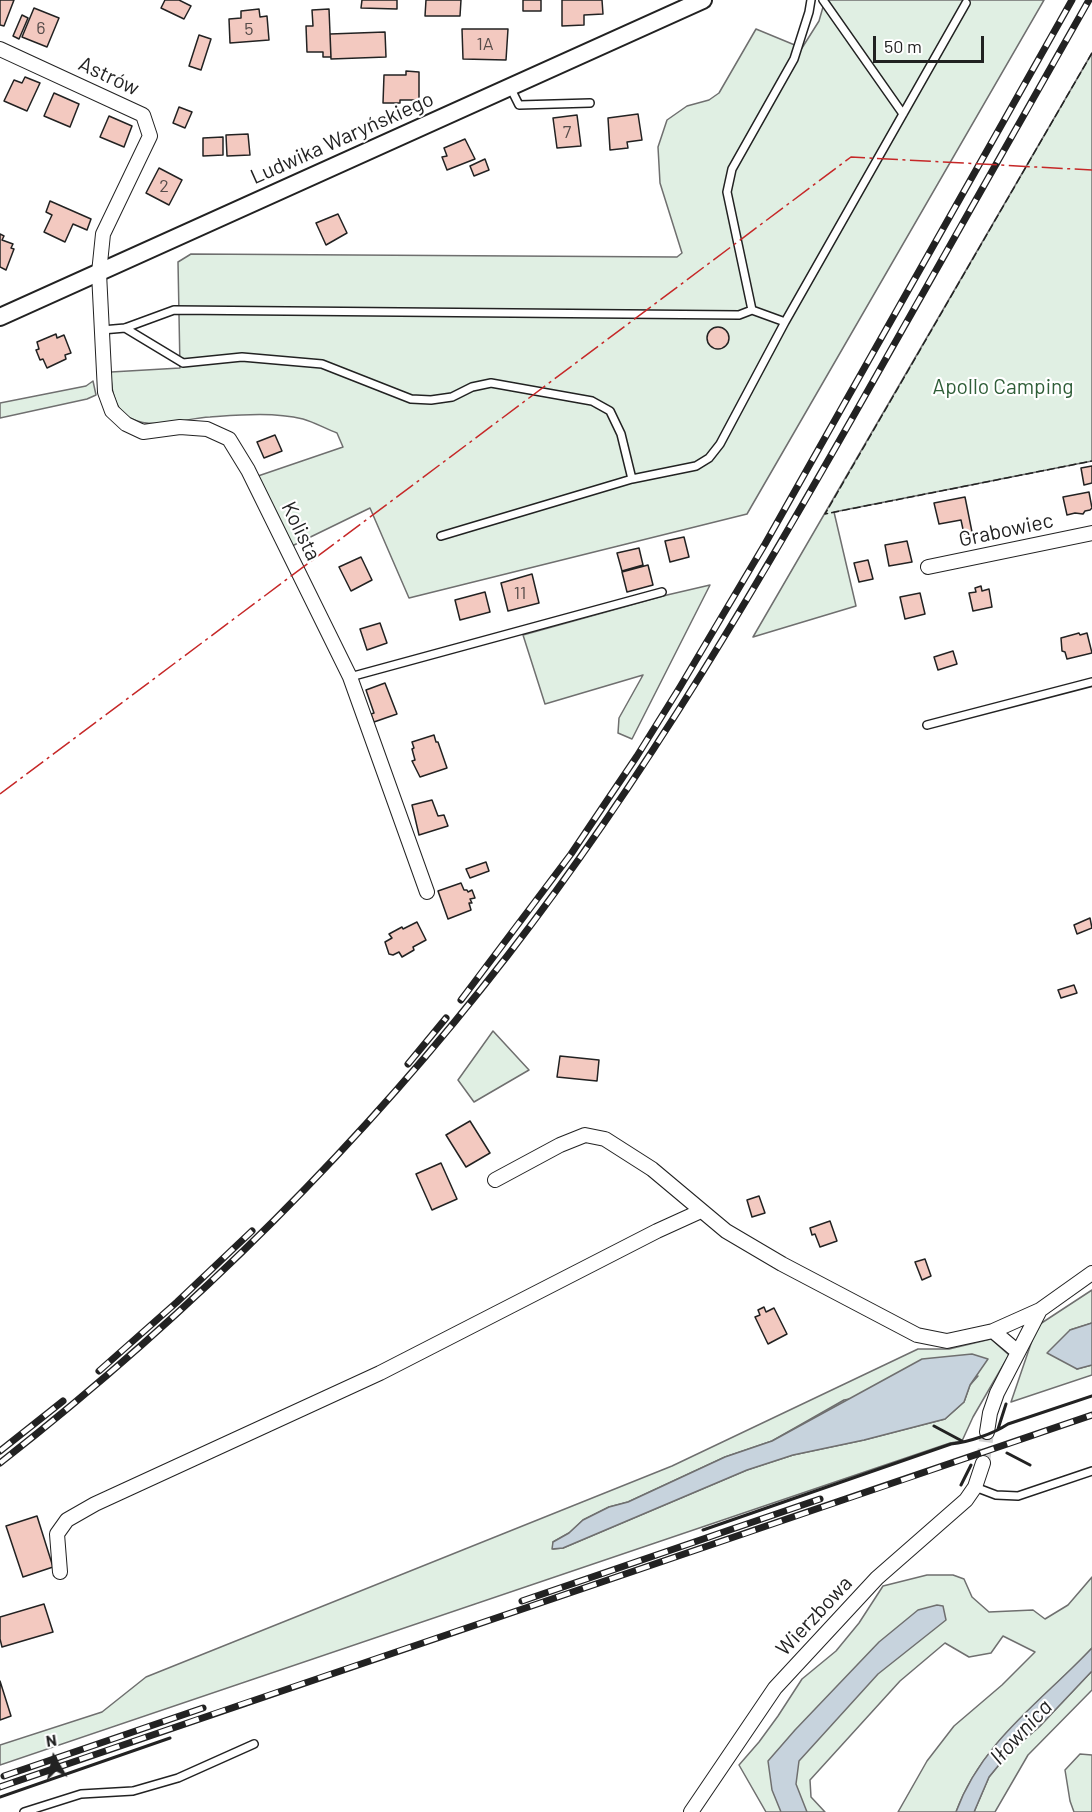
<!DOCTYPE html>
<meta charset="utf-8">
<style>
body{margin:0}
#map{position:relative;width:1092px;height:1812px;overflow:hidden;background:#fff;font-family:Barlow,sans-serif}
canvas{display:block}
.north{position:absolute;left:24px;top:1728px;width:60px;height:60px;-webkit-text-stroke:4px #fff;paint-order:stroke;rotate:351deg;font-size:16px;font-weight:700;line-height:24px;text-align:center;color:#222}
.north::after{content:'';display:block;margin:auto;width:21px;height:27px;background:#222;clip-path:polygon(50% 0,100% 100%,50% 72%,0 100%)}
.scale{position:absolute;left:873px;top:36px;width:111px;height:27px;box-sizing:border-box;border:3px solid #222;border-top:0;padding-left:8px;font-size:18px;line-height:21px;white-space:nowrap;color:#222;-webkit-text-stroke:4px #fff;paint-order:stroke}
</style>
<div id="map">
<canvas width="1092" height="1812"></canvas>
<div class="north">N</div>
<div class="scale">50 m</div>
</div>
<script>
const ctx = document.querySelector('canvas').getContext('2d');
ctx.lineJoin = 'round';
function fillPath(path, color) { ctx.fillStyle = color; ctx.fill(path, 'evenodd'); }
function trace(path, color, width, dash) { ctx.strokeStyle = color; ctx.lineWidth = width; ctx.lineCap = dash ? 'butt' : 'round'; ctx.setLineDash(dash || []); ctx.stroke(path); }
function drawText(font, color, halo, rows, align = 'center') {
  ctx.font = font + ' Barlow,sans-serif'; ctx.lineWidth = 4.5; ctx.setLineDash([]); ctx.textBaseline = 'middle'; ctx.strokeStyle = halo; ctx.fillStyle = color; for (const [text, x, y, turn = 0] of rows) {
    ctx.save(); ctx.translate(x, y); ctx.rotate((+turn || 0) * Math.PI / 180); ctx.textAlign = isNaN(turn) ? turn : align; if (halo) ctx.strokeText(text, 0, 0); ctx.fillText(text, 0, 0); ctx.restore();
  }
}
const green = new Path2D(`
 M825,0H1044L747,514L409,598L370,508L292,546L258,476L343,447L337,433C326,429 314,422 303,419C273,412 240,415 210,417C186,418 155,430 132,419C114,411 111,390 111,372L180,368L178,262L191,254L677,257L682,253L660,183L658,147L667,120L687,106L709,100L719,93L756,29L802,48L819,21Z
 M1092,53V461L834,512L856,606L753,637Z
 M93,381L96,395L87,399L0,418V403L86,386Z
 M710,585L632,739L618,733L619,718L643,675L545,704L523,635L667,595Z
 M493,1031L529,1070L474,1102L458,1080Z
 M1092,1290V1323L1070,1330L1077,1369L1092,1365V1375L1011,1402L1037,1326Z
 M991,1339L1009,1355L973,1417L962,1441L950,1443L0,1765V1745L102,1712L146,1677L672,1466L918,1349H949ZM978,1376L970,1385L964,1402L945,1419L864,1440L793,1455L747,1470L563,1548L553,1549V1542L569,1533L583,1520L609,1507L628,1502L725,1457L772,1441L844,1400Z
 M927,1575H953L964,1579L972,1597L989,1612L1033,1610L1045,1619L1068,1605L1092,1577V1648C1042,1702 982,1741 956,1812H898L927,1761L954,1726L1002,1685L1035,1652L1003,1636L991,1653L969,1657L945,1643L900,1681L810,1780L811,1797L825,1812H766L739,1765L759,1742L778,1716L802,1679L836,1651L859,1623L883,1586Z
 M1092,1671V1690L1028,1755L995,1812H974L989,1777L1007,1755L1040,1726Z
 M1080,1754L1092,1755V1812H1074L1070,1801L1065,1770Z`);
fillPath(green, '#e0efe3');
trace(green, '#6f6f6f', 1.5);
const water = new Path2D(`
 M1092,1323V1365L1077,1369L1047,1353L1070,1330Z
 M972,1354L988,1359L970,1385L964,1402L945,1419L864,1440L793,1455L747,1470L563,1548L552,1549L553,1542L569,1533L583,1520L609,1507L628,1502L725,1457L772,1441L922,1359Z
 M937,1605L943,1606L946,1620L878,1674L799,1761L796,1784L807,1812H781L772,1790L768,1761L795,1730L879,1642L918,1610Z
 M1092,1648V1671L1040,1726L1007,1755L989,1777L974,1812H956C982,1741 1042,1701 1092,1648Z`);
fillPath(water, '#c7d3dd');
trace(water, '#6f6f6f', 1.5);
const building = new Path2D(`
 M0,0H14L4,26L0,25Z
 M165,0H179L191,6L184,19L161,8Z
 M362,0H397V9L361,8Z
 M426,0H461L460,16H425Z
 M523,0H541V11H523Z
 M562,0H602L603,14L584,15V25L562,26Z
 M34,8L59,18L47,47L22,37Z
 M259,9L260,17L267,16L269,40L230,43L229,19L241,18V11Z
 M329,9L331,57H323V52H307L306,26H313L312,10Z
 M22,15L28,18L19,39L13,36Z
 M462,29H508L506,60L463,59Z
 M385,32L386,57L331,59L330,34Z
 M199,35L211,39L201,70L189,66Z
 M406,71L419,72V100H400V103H383L384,75H406Z
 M25,77L40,83L27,111L4,101L14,80L22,83Z
 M54,93L79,104L70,127L44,116Z
 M179,107L192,112L185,128L173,123Z
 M638,114L642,140L627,142L628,148L610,150L608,118Z
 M577,115L581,146L557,148L553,118Z
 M109,116L132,126L124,147L100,137Z
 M248,134L250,155L227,156L226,135Z
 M223,137V155L203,156V138Z
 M465,139L475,159L447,170L442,157L447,156L444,148Z
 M485,159L489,170L474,176L470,166Z
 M159,168L182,180L169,205L146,193Z
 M50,201L91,219L87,230L73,224L65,242L44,232L52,215L46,212Z
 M338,214L347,233L326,245L316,223Z
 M0,234L4,236L2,240L13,244L11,248L14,249L6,270L0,267Z
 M707 338a11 11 0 1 1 22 0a11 11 0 1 1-22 0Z
 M56,334L57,338L64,335L71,353L65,355L66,359L47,368L43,359L40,360L36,350L39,349L37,342Z
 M275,435L282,451L264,458L257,442Z
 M1092,466V483L1084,485L1081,468Z
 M1089,492L1092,508L1090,510L1085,511L1083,514L1075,513L1067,515L1063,497Z
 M965,497L972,532L964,534L961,520L939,524L934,503Z
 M684,537L689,557L670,562L665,541Z
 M907,541L912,562L889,566L885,545Z
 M639,548L643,565L622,571L617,553Z
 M361,557L372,580L351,591L339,567Z
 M868,560L873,579L859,582L854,563Z
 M648,565L653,585L627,592L622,572Z
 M532,574L539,603L508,611L501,583Z
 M981,586L982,591L989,589L992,607L973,611L969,593L976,592L975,588Z
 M485,592L490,612L460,620L455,600Z
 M920,593L925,614L905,619L900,597Z
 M380,623L387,643L367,650L360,629Z
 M1079,633L1080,635L1087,633L1092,653L1067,659L1065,652L1062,651L1061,638Z
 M953,651L957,664L938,670L934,657Z
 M385,683L397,714L374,722L371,714L374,713L366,690Z
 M434,735L436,742H438L447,768L420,777L412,761L415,760L412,749L414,748L412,742Z
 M432,800L438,816L444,815L448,826L419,835L412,805Z
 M486,862L489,871L470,878L466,869Z
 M461,883L464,890H467L468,892L472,890L475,898L470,899L472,903H469L471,910L448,919L438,891Z
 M1090,918L1092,928L1077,934L1074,925Z
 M417,922L426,940L413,947L414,950L402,957L399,952L393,955L389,954L385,942L392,938L389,934L402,927L403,929Z
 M1074,985L1077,993L1061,998L1058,990Z
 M560,1056L599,1060L597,1081L557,1077Z
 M470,1121L490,1153L466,1167L446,1135Z
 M441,1163L457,1199L432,1210L416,1174Z
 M759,1196L765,1213L752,1217L747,1200Z
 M830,1221L837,1241L820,1247L815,1234L812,1235L810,1228Z
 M925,1259L931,1276L922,1280L915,1262Z
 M764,1307L766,1312L774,1308L787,1334L768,1344L755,1317L760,1315L758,1310Z
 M37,1516L53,1567L23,1577L6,1526Z
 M44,1604L53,1632L2,1647L0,1639V1617Z
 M0,1681L11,1716L0,1720Z`);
fillPath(building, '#f3c9c0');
trace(building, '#222', 1.5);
trace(new Path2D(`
 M983,1463L987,1432`), '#d3d3d3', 14, [14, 7]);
const service = new Path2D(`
 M823,0L903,114
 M510,87L519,105L590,103
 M752,310L727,192L732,169L794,59L809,12L811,0
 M125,328L183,363L242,357L322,364L411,399L431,400L452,397L472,387L491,383L592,401L610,411L621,434L632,479
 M102,330L125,328L174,310L739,315L752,310L785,322
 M441,536L632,479L696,466L709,458L720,444L785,322L966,3
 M350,677L662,592
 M927,725L1092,682
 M975,1487L996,1495L1018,1496L1092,1471
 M24,1812L81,1794L133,1791L178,1778L254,1744`);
const minor = new Path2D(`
 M0,49L143,115L150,136L103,234L99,273L105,392L112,411L126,424L143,432L180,427L207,429L229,439L248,470L350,677L427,892
 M928,567L1092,533
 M495,1180L560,1145L585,1135L605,1139L652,1169L726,1231L782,1264L917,1335L947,1341L993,1331L1040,1310
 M993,1331L1018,1352
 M987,1432L990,1413L997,1393L1040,1310L1092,1273
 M60,1572L57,1534L67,1520L95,1504L380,1373L657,1231L701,1211
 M691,1812L775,1688L877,1578L966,1500L975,1487L983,1463`);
const tertiary = new Path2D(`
 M0,317L703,0`);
trace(service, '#222', 10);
trace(minor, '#222', 16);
trace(tertiary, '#222', 20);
trace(service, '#fff', 7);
trace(minor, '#fff', 14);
trace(tertiary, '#fff', 16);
const rail = new Path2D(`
 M461,1000L571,854L637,756L680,687L765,544L1072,0
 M408,1064L446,1018
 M99,1371L177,1302L252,1231
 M0,1451L63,1401
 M0,1463C190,1314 361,1145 508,955C648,774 763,576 875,378C946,252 1018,126 1089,0
 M522,1601L820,1499
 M4,1776L203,1708
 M0,1787C364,1662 728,1540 1092,1415`);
trace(rail, '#222', 7);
trace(rail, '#fff', 4.5, [14]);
trace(new Path2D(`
 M1092,53L825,514L1092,461`), '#222', 1.5, [8, 3]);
trace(new Path2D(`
 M934,1426L962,1441
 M998,1429L1006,1404
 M1007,1453L1030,1465
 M961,1485L971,1465
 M703,1530L951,1444C969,1442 993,1434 1008,1424L1092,1396
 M0,1797L170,1738`), '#222', 3);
trace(new Path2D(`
 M0,794L851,157L1092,170`), '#c62828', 1.5, [21, 4.5, 3, 4.5]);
drawText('18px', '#564c4a', null, [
 ["6",41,28],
 ["5",249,29],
 ["1A",485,44],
 ["7",567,132],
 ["2",164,186],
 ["11",520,593]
]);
drawText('21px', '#222', '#fff', [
 ["Astrów",109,76,25],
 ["Ludwika Waryńskiego",342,138,-24],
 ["Grabowiec",1006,530,-12],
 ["Kolista",301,531,64],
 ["Wierzbowa",814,1616,-47]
]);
drawText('21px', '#2f5e38', '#fff', [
 ["Apollo Camping",1003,387]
]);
drawText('italic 22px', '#222', '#fff', [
 ["Iłownica",1021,1732,-47]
]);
</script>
